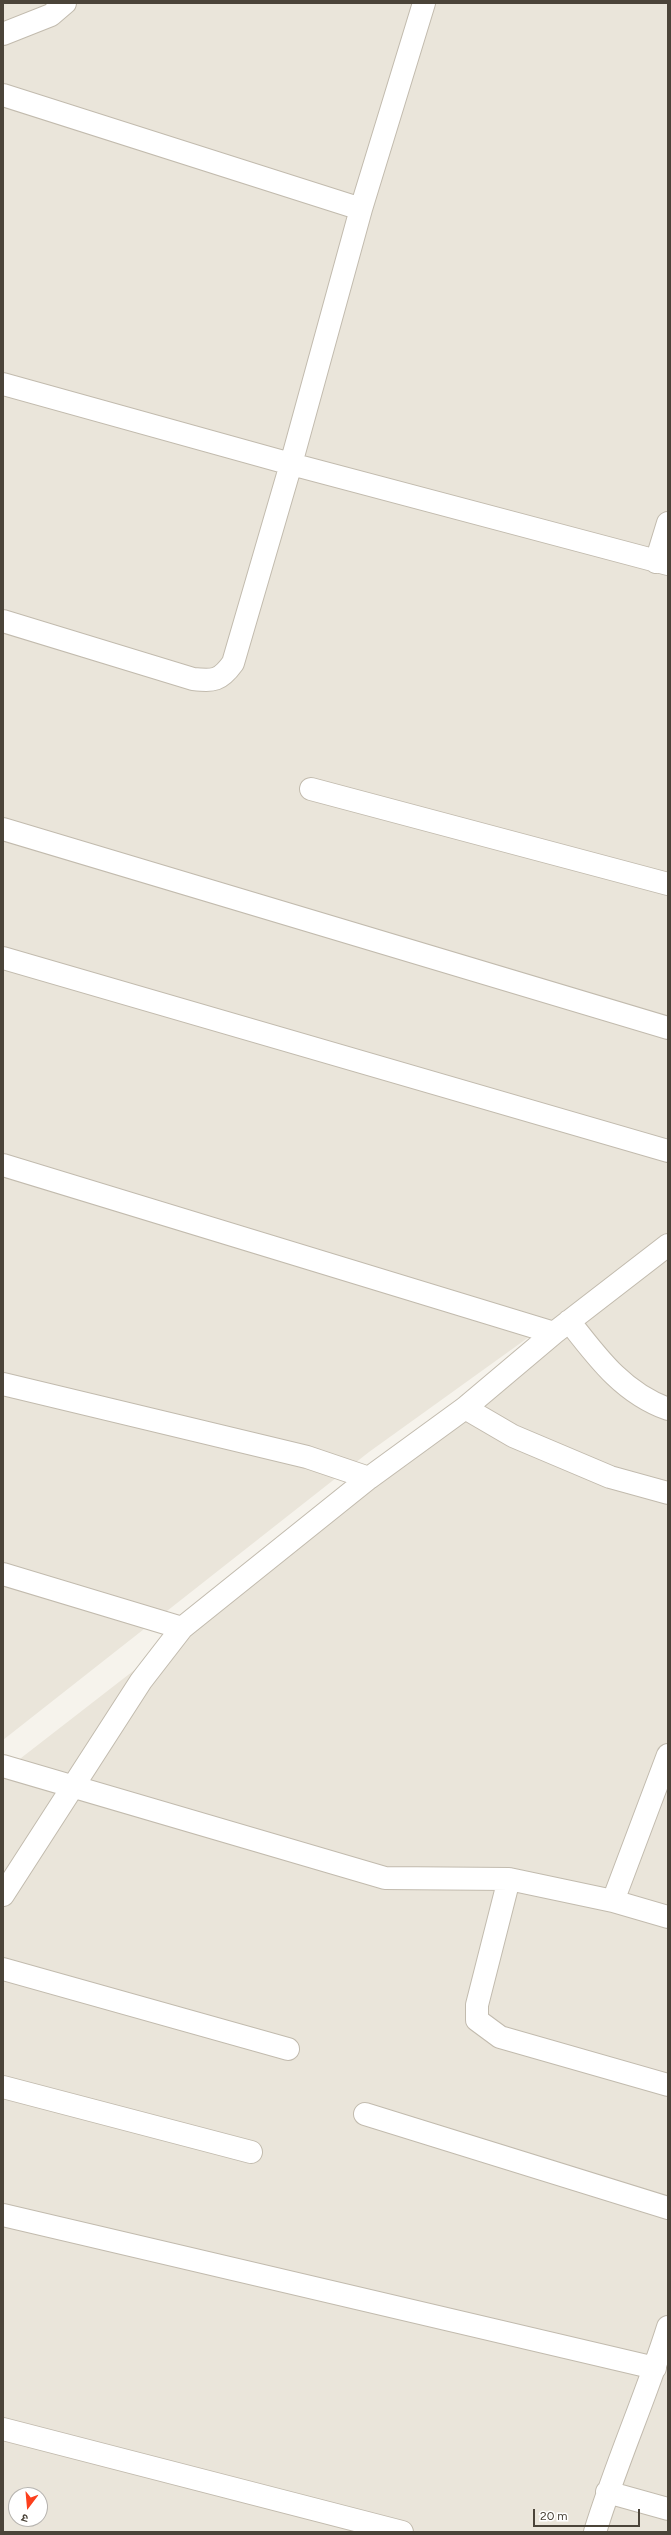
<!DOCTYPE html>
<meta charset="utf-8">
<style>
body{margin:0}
#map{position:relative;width:671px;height:2535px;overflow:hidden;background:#f6f3ec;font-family:Figtree,"Noto Sans Devanagari",sans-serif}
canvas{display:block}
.frame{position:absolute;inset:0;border:4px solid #4b4439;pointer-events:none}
.north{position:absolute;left:8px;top:2487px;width:40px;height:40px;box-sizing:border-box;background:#fff;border:1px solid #b7b4b0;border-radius:50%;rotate:196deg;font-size:11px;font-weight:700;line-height:16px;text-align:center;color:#4b4439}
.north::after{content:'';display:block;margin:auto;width:14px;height:18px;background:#fc3f1d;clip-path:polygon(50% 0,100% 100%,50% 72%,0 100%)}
.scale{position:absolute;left:533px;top:2509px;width:107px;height:18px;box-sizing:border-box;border:2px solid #4b4439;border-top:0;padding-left:5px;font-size:12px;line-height:14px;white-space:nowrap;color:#4b4439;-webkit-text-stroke:3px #fff;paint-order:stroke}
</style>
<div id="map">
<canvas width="671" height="2535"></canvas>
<div class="frame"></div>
<div class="north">उ</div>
<div class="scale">20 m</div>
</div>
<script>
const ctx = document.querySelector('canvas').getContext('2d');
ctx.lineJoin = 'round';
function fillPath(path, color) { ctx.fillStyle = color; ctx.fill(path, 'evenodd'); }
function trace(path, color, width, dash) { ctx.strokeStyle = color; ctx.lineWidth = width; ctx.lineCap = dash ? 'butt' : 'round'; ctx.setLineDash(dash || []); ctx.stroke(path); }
fillPath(new Path2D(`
 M3,3H668V1237L369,1452L3,1740Z
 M668,1256V2532H3V1772ZM16,2495H40V2519H16Z`), '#eae5da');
const minor = new Path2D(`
 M3,95L361,209
 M3,384L291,464L668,564
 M656,562L668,523
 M3,621L193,679C214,681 220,681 233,663L291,464L361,209L424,3
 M311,789L668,884
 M3,829L668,1028
 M3,958L668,1151
 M3,1165L554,1333
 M569,1321C597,1357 623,1393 668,1409
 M3,1384L307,1457L369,1478
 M465,1408L513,1436L610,1477L668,1493
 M3,1574L182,1628
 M3,1766L385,1878L509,1879L613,1901L668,1917
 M509,1879L477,2005V2020L500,2037L668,2085
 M3,1895L141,1681L182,1628L369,1478L465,1408L554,1333L668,1245
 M613,1901L668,1755
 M3,1969L288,2049
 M3,2087L251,2152
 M365,2114L668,2208
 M3,2215L655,2368
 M3,2429L402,2532
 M607,2492L668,2509
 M595,2532C616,2463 646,2397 668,2327`);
const tertiary = new Path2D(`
 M3,34L51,15L65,3`);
trace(minor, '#c2bbae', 24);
trace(tertiary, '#c2bbae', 24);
trace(minor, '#fff', 22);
trace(tertiary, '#fff', 22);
</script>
